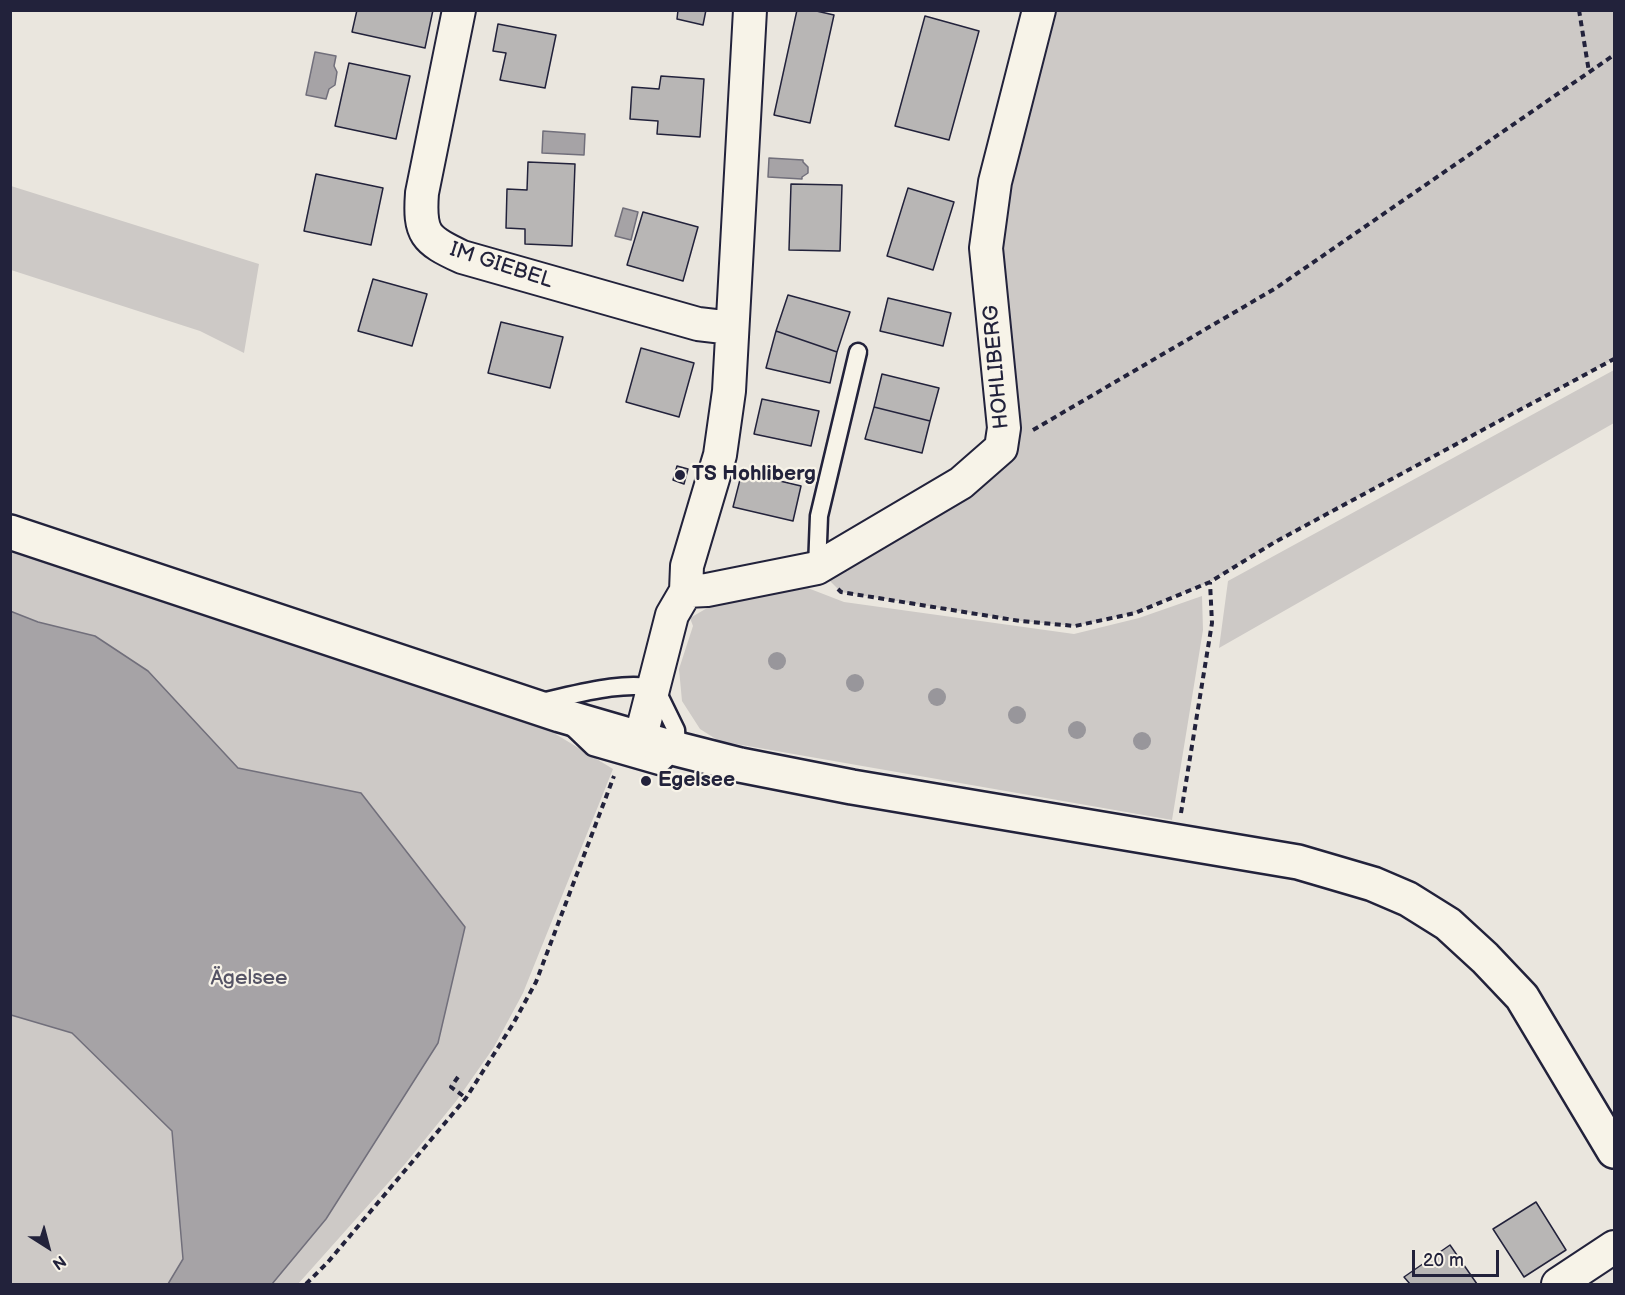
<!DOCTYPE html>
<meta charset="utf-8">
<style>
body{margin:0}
#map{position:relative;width:1625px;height:1295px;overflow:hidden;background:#eae6de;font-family:"Balsamiq Sans",sans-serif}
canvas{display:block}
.frame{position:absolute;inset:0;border:12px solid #22223b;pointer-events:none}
.north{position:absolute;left:18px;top:1217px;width:60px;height:60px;-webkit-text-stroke:4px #f7f3e8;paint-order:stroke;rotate:144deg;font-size:16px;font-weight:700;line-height:24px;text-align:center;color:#22223b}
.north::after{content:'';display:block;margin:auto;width:21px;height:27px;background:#22223b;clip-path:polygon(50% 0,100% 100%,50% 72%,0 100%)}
.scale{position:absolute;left:1412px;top:1250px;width:87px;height:27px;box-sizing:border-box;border:3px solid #22223b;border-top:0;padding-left:8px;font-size:18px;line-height:21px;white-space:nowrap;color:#22223b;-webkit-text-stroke:4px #f7f3e8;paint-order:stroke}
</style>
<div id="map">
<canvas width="1625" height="1295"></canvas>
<div class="frame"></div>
<div class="north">N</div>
<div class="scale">20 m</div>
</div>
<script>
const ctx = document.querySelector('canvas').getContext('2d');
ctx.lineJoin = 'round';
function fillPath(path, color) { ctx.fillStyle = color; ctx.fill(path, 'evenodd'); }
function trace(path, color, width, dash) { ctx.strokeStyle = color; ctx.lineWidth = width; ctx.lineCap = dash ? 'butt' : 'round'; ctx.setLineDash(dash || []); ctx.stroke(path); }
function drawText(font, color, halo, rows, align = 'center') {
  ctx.font = font + ' "Balsamiq Sans",sans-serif'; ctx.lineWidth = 4.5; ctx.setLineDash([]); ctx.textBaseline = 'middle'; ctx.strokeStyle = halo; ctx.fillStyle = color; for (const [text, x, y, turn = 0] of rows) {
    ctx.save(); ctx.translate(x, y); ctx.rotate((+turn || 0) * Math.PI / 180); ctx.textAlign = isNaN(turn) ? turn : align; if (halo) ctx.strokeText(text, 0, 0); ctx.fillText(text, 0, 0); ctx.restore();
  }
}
fillPath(new Path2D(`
 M1039,11H1614V359L1275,542L1210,582L1135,613L1075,626L1020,621L841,592L817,568L1001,448L986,248Z
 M11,186L259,264L244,353L200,331L11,270Z
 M1614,370V423L1219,648L1228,581Z
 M11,546L526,716L613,769L523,993L494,1047L457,1100L405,1164L298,1284H11Z
 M800,585L844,602L1074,634L1139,618L1202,596L1203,630L1172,820L719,741L700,729L682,701L679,669L693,626L690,618L721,600Z`), '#cdc9c6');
const water = new Path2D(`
 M315,52L336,56L334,66L337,72L335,85L329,89L326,99L306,95Z
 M543,131L585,134L584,155L542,153Z
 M769,158L803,160V162L808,167V173L802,177V179L768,177Z
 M623,208L638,212L631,240L615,236Z
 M10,611L38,622L95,636L148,671L238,768L361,793L465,927L438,1043L326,1219L272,1284H168L183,1259L172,1131L72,1033L11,1015Z`);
fillPath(water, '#a6a3a6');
trace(water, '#716f7b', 1.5);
const building = new Path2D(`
 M357,10H433L425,48L352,32Z
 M678,10H706L703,25L677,19Z
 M797,10H812L834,15L810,123L774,115Z
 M925,16L979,31L949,140L895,126Z
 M498,24L556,35L545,88L500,80L506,53L493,51Z
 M349,63L410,76L396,139L335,126Z
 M661,76L704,79L700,137L657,134L658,121L630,119L632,87L659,89Z
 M528,162L575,164L572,246L525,244V229L506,228L507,189L527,190Z
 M316,174L383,188L371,245L304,231Z
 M791,184L842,185L840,251L789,250Z
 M908,188L954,202L933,270L887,256Z
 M643,212L698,227L683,281L627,265Z
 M373,279L427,294L412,346L358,331Z
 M788,295L850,312L837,352L776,331Z
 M888,298L951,313L943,346L880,331Z
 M501,322L563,337L550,388L488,373Z
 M776,331L837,352L830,383L766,368Z
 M641,348L694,363L679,417L626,402Z
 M882,374L939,388L930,421L874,407Z
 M762,399L819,411L811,446L754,434Z
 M874,407L930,421L922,453L865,439Z
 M677,466L688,469L684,484L673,480Z
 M742,472L801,486L793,521L733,507Z
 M1536,1202L1566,1250L1524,1277L1493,1229Z
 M1450,1245L1477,1284H1410L1404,1277Z`);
fillPath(building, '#b8b6b5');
trace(building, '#22223b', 1.5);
const service = new Path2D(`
 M817,568L819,516L858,352
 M540,702C570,696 627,679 656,689L676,730L677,749L659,766L593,747L569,724`);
const minor = new Path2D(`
 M459,10L422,193C419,234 425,240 462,257L698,324L732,328
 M686,591L707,590L817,568L961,483L1001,448L1004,428L986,248L995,182L1039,10
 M640,740L672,615L686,591L687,566L720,455L729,391L750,10
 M1558,1284L1614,1247`);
const tertiary = new Path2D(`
 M10,532L560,715L677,749L740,765L852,787L1298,862L1373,884L1408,899L1448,924L1485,958L1522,997L1614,1151`);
trace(service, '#22223b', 21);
trace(minor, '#22223b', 36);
trace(tertiary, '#22223b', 38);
trace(new Path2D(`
 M1579,10L1589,72
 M1033,430L1276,288L1614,55
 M838,589L841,592L1020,621L1075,626L1135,613L1210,582L1275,542L1614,359
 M1181,813L1212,623L1210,582
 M458,1077L451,1087L466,1098
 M306,1284L328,1262L466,1098L513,1024L536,982L614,776`), '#22223b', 4, [6, 4.5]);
trace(service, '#f7f3e8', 16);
trace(minor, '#f7f3e8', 32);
trace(tertiary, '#f7f3e8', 33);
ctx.fillStyle = '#98969b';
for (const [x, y] of [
 [777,661],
 [855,683],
 [937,697],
 [1017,715],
 [1077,730],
 [1142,741]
]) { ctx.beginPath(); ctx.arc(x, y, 9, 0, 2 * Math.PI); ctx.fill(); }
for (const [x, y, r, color] of [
 [680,475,6,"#22223b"],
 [646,781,6,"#22223b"]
]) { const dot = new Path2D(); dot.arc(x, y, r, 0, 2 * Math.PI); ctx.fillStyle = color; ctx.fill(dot); trace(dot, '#f7f3e8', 2); }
drawText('21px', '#22223b', '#f7f3e8', [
 ["IM GIEBEL",501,266,18],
 ["HOHLIBERG",997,367,-95]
]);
drawText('bold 21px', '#22223b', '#f7f3e8', [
 ["TS Hohliberg",692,475],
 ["Egelsee",658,781]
], 'left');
drawText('21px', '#555465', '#f7f3e8', [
 ["Ägelsee",249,979]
]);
</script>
